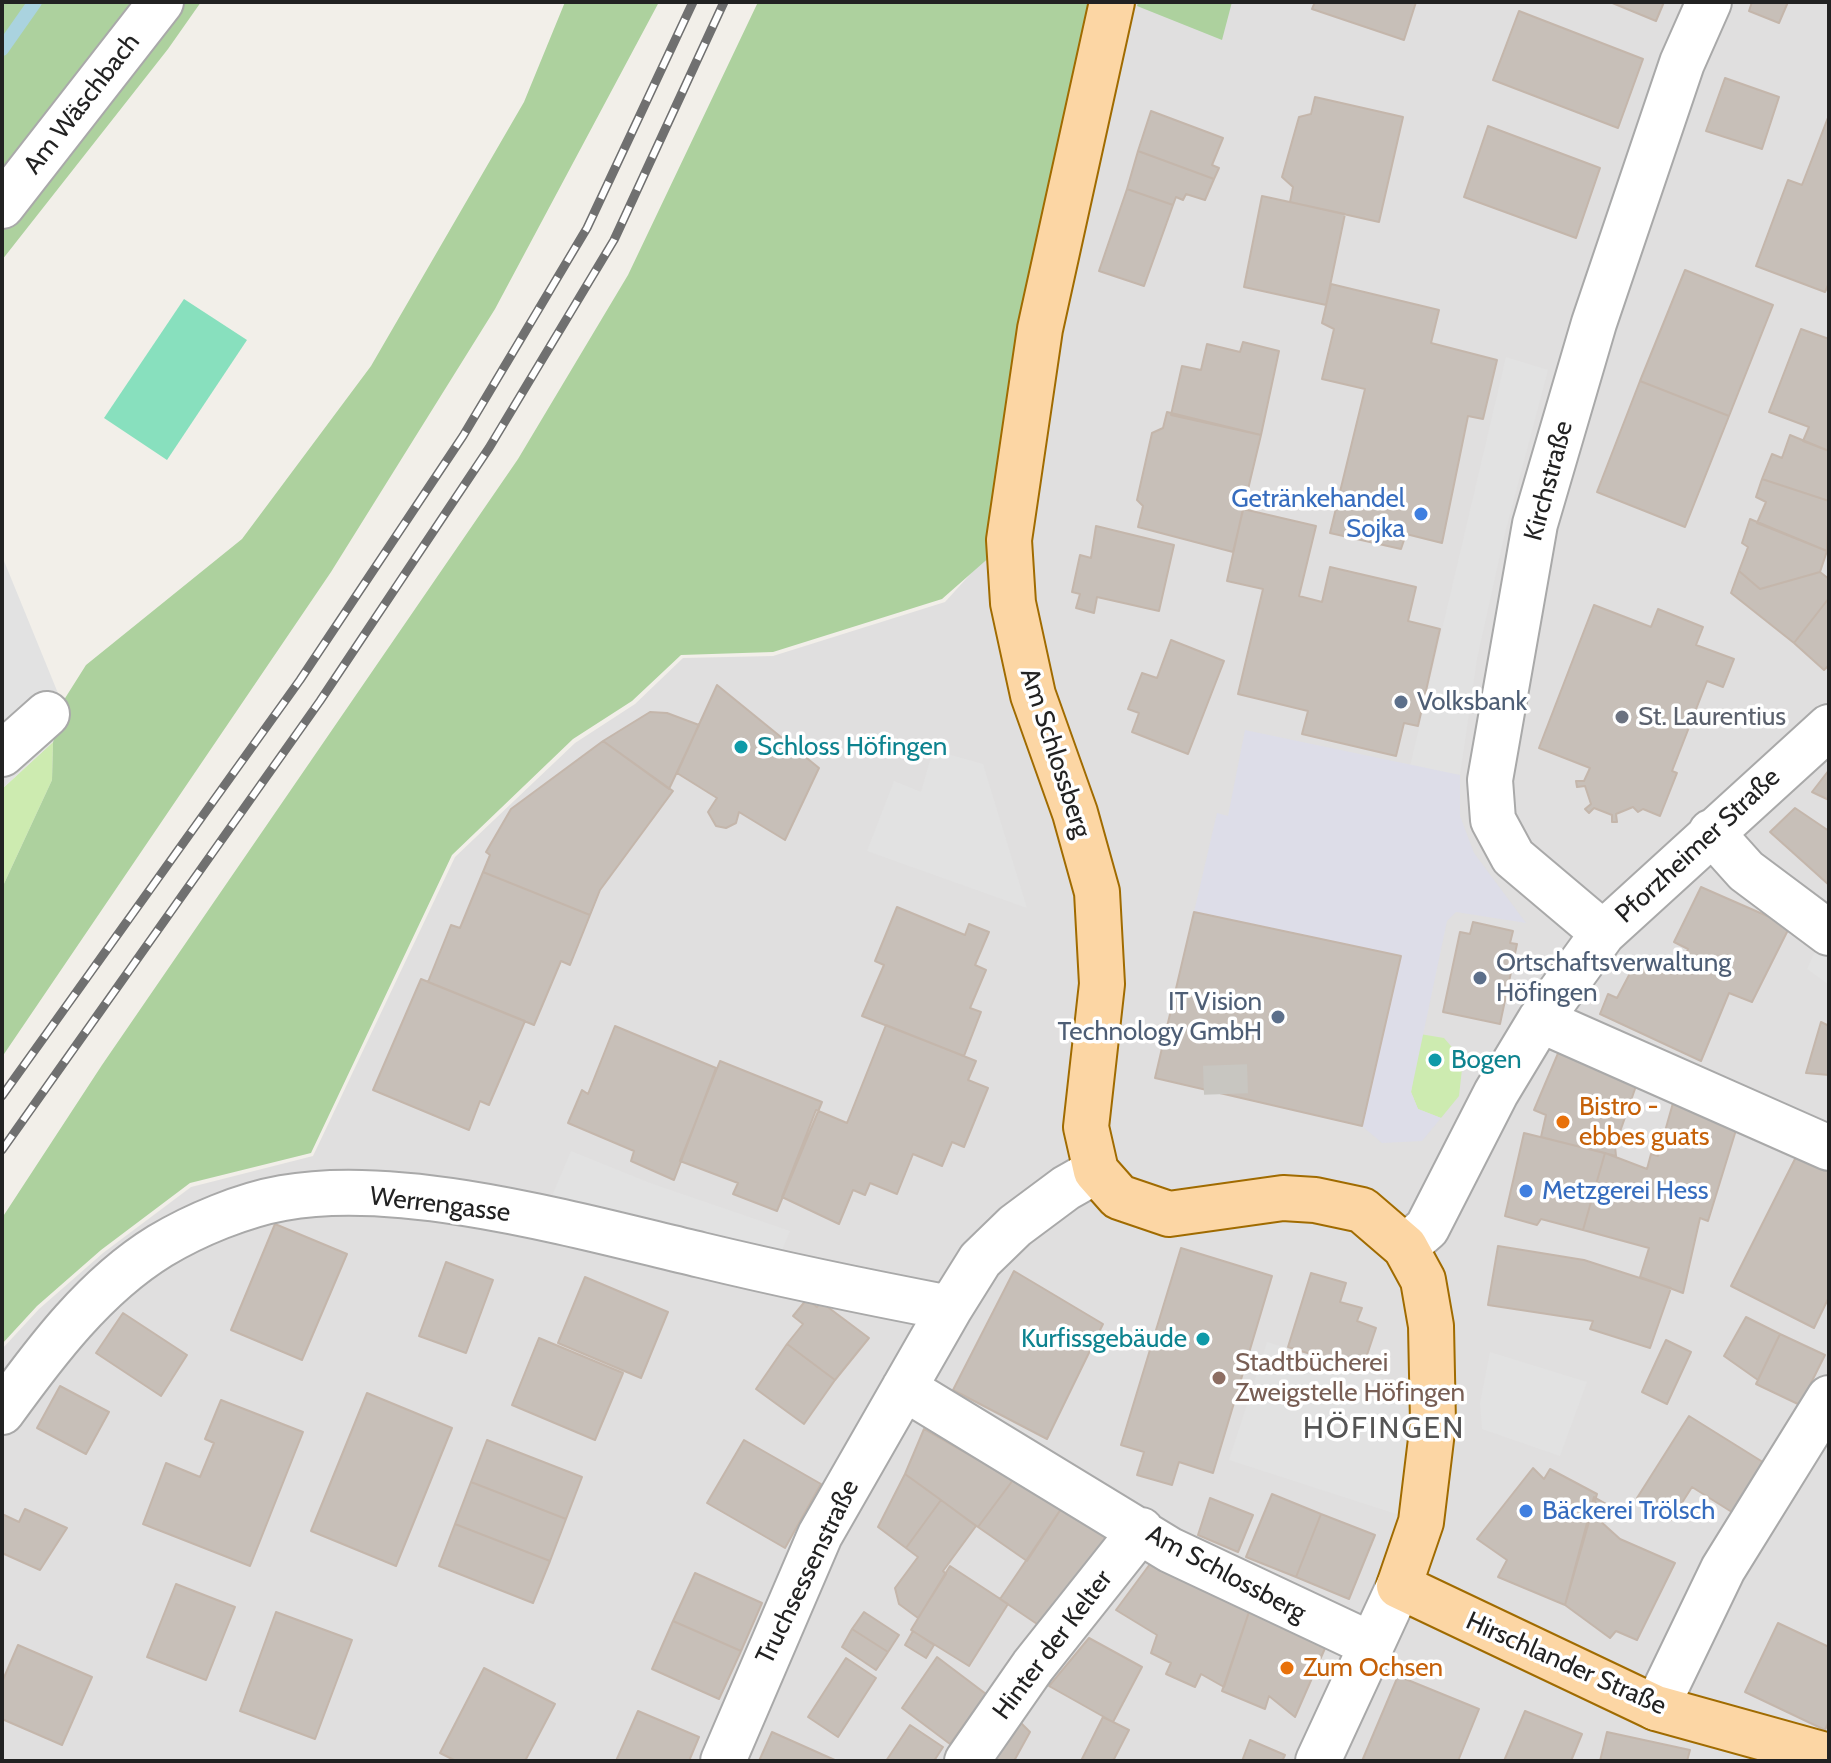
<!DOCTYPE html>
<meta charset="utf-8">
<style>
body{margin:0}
#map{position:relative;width:1831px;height:1763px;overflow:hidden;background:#f2efe9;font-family:Cabin,sans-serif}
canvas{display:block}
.frame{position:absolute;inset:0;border:4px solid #222;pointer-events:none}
</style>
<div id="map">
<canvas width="1831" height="1763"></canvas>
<div class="frame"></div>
</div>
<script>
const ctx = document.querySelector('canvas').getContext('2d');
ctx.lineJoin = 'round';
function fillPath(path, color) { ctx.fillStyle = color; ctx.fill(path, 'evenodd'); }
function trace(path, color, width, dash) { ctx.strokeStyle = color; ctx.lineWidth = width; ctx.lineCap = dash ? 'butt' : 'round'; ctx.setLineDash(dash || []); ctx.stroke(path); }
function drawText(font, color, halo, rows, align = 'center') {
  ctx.font = font + ' Cabin,sans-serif'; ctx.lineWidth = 7; ctx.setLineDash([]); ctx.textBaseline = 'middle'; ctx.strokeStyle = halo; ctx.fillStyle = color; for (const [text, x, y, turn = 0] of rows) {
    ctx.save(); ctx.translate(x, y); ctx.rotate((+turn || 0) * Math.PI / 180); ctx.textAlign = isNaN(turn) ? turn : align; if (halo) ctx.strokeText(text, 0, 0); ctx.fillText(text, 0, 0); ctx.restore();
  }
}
fillPath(new Path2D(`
 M1116,2H1829V1761H2V1349L39,1309L103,1253L191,1187L313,1156L455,857L575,743L635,704L683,658L773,656L945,602L1014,526Z`), '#e0dfdf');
fillPath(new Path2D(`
 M53,742L52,780L2,888V789Z
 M1420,1034L1444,1038L1463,1060L1459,1096L1441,1118L1418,1109L1411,1092Z`), '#cdebb0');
fillPath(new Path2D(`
 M2,2H201L168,49L2,260Z
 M565,2H659L495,309L331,572L2,1057V888L52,780L53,742L62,703L86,665L242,539L371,366L524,102Z
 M758,2H1111L1009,540L942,599L773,652L681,655L632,701L573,739L452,855L311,1153L190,1183L101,1250L37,1306L2,1344V1218L102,1065L518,459L628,275Z
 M1138,2H1232L1222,40L1137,6Z`), '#add19e');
fillPath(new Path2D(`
 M184,299L247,340L167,460L104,418Z`), '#88e0be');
fillPath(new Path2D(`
 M1506,357L1548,370L1504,537L1477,659L1460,775L1410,766Z
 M2,556L62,703L53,742L2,789Z
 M933,750L983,764L1027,908L867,851L894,781L921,792Z
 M1819,942L1829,948V985L1807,969Z
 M571,1151L650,1183L790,1231L778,1260L551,1198Z
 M1267,1342L1433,1394L1421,1522L1229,1460Z
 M1490,1352L1587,1382L1560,1456L1482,1429L1480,1403Z`), '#e2e2e2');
fillPath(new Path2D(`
 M1245,730L1460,775V816L1474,853L1526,923L1456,912L1447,921L1411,1092L1418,1109L1441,1118L1422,1141L1382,1143L1362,1126L1401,956L1194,912L1217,813L1228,816Z`), '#dddde8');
trace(new Path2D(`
 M2,49L35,2`), '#aad3df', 14);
const building = new Path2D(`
 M1315,2H1416L1404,40L1312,9Z
 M1610,2H1664L1656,21Z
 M1752,2H1788L1779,23L1749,11Z
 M1519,11L1643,59L1618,128L1493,80Z
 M1725,78L1779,97L1762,149L1706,131Z
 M1315,97L1403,117L1379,222L1290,202L1293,187L1282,177L1299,117L1311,114Z
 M1151,111L1223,138L1212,165L1219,168L1214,179L1138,151Z
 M1829,115V283L1825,292L1756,266L1788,180L1802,185Z
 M1488,126L1600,168L1576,238L1464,197Z
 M1138,151L1214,179L1205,200L1186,194L1183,200L1176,197L1173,205L1127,189Z
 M1127,189L1173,205L1144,286L1099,271Z
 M1262,196L1345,214L1326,305L1244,287Z
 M1685,270L1773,305L1729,416L1640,381Z
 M1331,284L1439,310L1431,343L1497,360L1483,419L1468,416L1442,543L1406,534L1401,549L1330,533L1365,389L1322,379L1334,329L1322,323Z
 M1801,329L1829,339V451L1803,441L1809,427L1769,412Z
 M1243,342L1279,351L1261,435L1171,415L1182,366L1201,370L1207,344L1240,352Z
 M1640,381L1729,416L1685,527L1597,492Z
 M1167,412L1261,435L1233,552L1138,527L1143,506L1137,500L1152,433L1163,428Z
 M1790,435L1829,451V501L1762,479L1772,454L1782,458Z
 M1762,479L1829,501L1827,551L1757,523L1766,502L1756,497Z
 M1243,509L1316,526L1299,596L1322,602L1330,567L1416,587L1408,621L1440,629L1418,726L1404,723L1396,756L1302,734L1308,711L1238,694L1263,589L1227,581Z
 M1750,519L1827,551L1820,572L1760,589L1739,571L1748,547L1742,543Z
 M1096,526L1174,545L1159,611L1097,597L1094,613L1076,608L1080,594L1072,592L1080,555L1091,558Z
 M1739,571L1760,589L1820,572L1829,579V598L1794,643L1731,593Z
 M1829,598V665L1824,670L1794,643Z
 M1594,605L1651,627L1658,609L1703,627L1696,645L1734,659L1723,687L1707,681L1672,771L1677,773L1660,816L1643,809L1638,812L1633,807L1616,814L1617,822H1612V815L1594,808L1589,813L1585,809L1591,804L1585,786L1577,787L1576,781H1584L1590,768L1539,748Z
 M1171,640L1224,661L1188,754L1132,732L1139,713L1128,709L1142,673L1157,678Z
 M717,685L819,768L785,840L739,812L736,823L726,828L716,826L708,812L717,798L677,773Z
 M650,712L667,713L699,725L669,789L603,741Z
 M603,741L673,791L600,890L590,915L483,872L490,855L486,852L511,809Z
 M1829,770V800L1812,792Z
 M1795,808L1829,831V885L1770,832Z
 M483,872L590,915L570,965L561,961L534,1025L428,982L451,925L460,928Z
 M1701,887L1790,926L1752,1002L1729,993L1701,1061L1600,1014L1608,994L1617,998L1639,956L1679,973L1688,949L1674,942Z
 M897,907L965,935L969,924L989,932L975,965L986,970L970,1008L981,1012L964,1056L862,1016L884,965L875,961Z
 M1194,912L1401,956L1362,1126L1155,1078Z
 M1473,922L1513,931L1510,943L1517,944L1500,1024L1443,1012L1460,932L1470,934Z
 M421,979L525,1021L489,1105L480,1101L469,1130L373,1090Z
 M1821,1022L1829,1026V1075L1806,1073Z
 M886,1025L976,1061L968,1080L988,1088L964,1147L952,1142L942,1166L913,1154L897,1194L870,1183L865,1195L853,1190L839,1224L782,1197L816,1110L847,1123Z
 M615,1026L716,1068L674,1180L631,1161L634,1151L568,1123L582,1090L588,1094Z
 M1559,1051L1636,1086L1615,1146L1616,1156L1541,1137L1546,1115L1534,1110Z
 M720,1061L822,1102L777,1211L733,1194L738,1183L680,1161Z
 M1673,1103L1736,1130L1708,1221L1700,1218L1683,1293L1640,1277L1649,1248L1583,1230L1605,1153L1647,1169L1651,1154L1658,1156Z
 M1524,1133L1605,1153L1583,1230L1541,1219L1537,1225L1505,1216Z
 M1797,1155L1829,1172V1297L1814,1328L1731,1286Z
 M275,1224L347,1254L302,1360L231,1330Z
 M1498,1246L1584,1260L1671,1288L1650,1348L1590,1329L1593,1321L1488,1305Z
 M1181,1248L1272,1276L1213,1473L1179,1462L1172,1485L1137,1475L1144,1452L1121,1445Z
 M446,1262L493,1280L466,1353L419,1336Z
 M1014,1271L1103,1324L1047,1439L953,1390Z
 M1311,1273L1346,1283L1340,1302L1362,1308L1357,1321L1376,1328L1362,1370L1288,1347Z
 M585,1277L668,1312L641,1378L558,1343Z
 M807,1299L817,1307L821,1302L869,1338L835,1380L787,1344L803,1324L793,1316Z
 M123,1313L187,1355L161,1396L96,1353Z
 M1746,1317L1780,1334L1758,1380L1724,1356Z
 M1780,1334L1825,1355L1800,1405L1756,1384Z
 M539,1338L623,1373L595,1440L512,1405Z
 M1666,1340L1691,1352L1667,1404L1642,1392Z
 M787,1344L835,1380L804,1424L756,1389Z
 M60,1386L109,1412L86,1454L37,1428Z
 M367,1393L452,1428L396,1566L311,1531Z
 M221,1400L303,1432L250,1566L143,1524L166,1463L200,1477L214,1443L205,1439Z
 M1689,1416L1766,1464L1735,1514L1692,1487L1671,1520L1637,1498Z
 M924,1429L1013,1480L978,1527L905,1474Z
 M487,1440L582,1477L566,1519L471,1482Z
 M744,1440L821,1484L785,1548L707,1503Z
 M1533,1468L1544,1479L1550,1469L1597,1494L1565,1605L1498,1577L1507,1560L1477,1539Z
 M905,1474L941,1500L906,1548L878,1527Z
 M1013,1480L1061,1509L1027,1561L978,1527Z
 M471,1482L566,1519L550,1561L455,1524Z
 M1272,1494L1321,1514L1296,1577L1246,1557Z
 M1594,1497L1608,1505L1599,1520L1620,1539L1675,1563L1637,1640L1616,1631L1610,1638L1565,1605Z
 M1210,1498L1253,1515L1238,1552L1198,1535Z
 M941,1500L976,1526L943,1571L946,1574L918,1618L899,1604L895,1588L918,1557L906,1548Z
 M25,1509L67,1528L40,1570L2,1553V1514L19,1522Z
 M1061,1509L1114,1537L1043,1628L1000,1599Z
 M1321,1514L1375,1535L1349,1599L1296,1577Z
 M455,1524L550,1561L533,1603L439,1566Z
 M1150,1564L1250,1609L1224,1687L1201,1674L1195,1687L1166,1674L1171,1663L1151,1653L1157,1635L1116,1610Z
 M950,1566L1008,1604L969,1666L911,1630Z
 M695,1573L762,1603L741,1651L673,1621Z
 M176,1584L235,1607L206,1680L147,1657Z
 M1250,1609L1326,1646L1295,1717L1269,1696L1265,1709L1222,1691Z
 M276,1612L352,1640L315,1739L240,1711Z
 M864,1612L899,1635L888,1652L852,1629Z
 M673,1621L741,1651L719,1699L652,1669Z
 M1778,1623L1829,1647V1721L1825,1730L1745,1692Z
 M852,1629L888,1652L876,1670L842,1647Z
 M913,1631L934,1645L926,1658L905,1645Z
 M1089,1638L1142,1667L1113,1722L1049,1686Z
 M18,1645L92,1677L62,1745L2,1719V1682Z
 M937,1657L986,1694L950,1744L902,1708Z
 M846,1658L876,1678L838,1737L808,1717Z
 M484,1668L555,1704L525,1761H456L440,1753Z
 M1398,1676L1479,1709L1458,1761H1362Z
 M638,1711L699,1737L689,1761H616Z
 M1525,1711L1582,1734L1571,1761H1504Z
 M1103,1717L1129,1730L1113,1761H1081Z
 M1020,1722L1030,1732L1014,1761H991Z
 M910,1725L943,1747L934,1761H886Z
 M772,1732L837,1761H759Z
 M1607,1732L1690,1750L1687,1761H1600Z
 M1250,1740L1285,1755L1282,1761H1242Z`);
fillPath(building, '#c7bfb8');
trace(building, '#c4b6ab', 2);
trace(new Path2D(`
 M1225,1065L1226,1094`), '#c8c6c1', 44, [44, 22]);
const minor = new Path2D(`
 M2,206L161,2
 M2,754L47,714
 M1711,832L1746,871L1829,933
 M1603,933L1513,857L1493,820L1490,780L1535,524L1594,323L1682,63L1709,2
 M1540,1020L1829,1148
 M1405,1247L1427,1228L1496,1093L1540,1020L1603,933L1829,727
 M904,1388L1170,1550L1372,1645
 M2,1412C46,1351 95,1286 160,1246C195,1225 243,1205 283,1198C404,1176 582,1227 701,1255C784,1275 866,1292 950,1308
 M1656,1708L1723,1569L1829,1398
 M723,1761L820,1535L950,1308L980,1260L1015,1226L1066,1188L1096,1171
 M967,1761L1033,1666L1141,1530
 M1318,1761L1399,1586`);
const major = new Path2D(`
 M1112,2L1040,329L1009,540L1013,603L1033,695L1075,813L1097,892L1102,984L1086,1127L1096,1171L1119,1197L1169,1214L1283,1198L1315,1200L1362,1210L1405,1247L1423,1280L1431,1326L1433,1423L1421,1522L1399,1586L1656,1708L1829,1756`);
trace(minor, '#a9a9a9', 48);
trace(major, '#a06b00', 48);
trace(minor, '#fff', 44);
trace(major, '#fcd6a4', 44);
const rail = new Path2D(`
 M2,1096L300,680L463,436L587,228L693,2
 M2,1150L320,701L489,448L614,240L724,2`);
trace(rail, '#707070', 9);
trace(rail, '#fff', 6, [18]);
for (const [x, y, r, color] of [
 [1421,514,8,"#3f7fe0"],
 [1401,702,8,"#5c6f8a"],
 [1622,717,8,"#6b7280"],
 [741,747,8,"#0f9aa8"],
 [1480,978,8,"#5c6f8a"],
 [1278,1017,8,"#5c6f8a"],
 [1435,1060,8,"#0f9aa8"],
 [1563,1122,8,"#e8710a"],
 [1526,1191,8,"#3f7fe0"],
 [1203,1339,8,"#0f9aa8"],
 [1219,1378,8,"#8d6e63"],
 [1526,1511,8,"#3f7fe0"],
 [1287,1668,8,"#e8710a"]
]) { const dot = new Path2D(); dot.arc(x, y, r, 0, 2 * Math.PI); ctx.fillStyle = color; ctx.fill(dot); trace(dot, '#fff', 3); }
drawText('26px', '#222', '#fff', [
 ["Am Wäschbach",82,104,-52],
 ["Kirchstraße",1549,481,-75],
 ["Am Schlossberg",1055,753,72],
 ["Pforzheimer Straße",1698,846,-43],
 ["Werrengasse",440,1205,7],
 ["Truchsessenstraße",808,1572,-64],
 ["Am Schlossberg",1226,1574,28],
 ["Hinter der Kelter",1053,1645,-53],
 ["Hirschlander Straße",1566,1664,24]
]);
drawText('26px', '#366cbe', '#fff', [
 ["Getränkehandel",1405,499,"right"],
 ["Sojka",1405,529,"right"],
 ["Metzgerei Hess",1542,1191],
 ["Bäckerei Trölsch",1542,1511]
], 'left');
drawText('26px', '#4e5e75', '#fff', [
 ["Volksbank",1417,702],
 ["Ortschaftsverwaltung",1496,963],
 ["Höfingen",1496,993],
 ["IT Vision",1262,1002,"right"],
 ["Technology GmbH",1262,1032,"right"]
], 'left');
drawText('26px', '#5b616d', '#fff', [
 ["St. Laurentius",1638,717]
], 'left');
drawText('26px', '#0d838f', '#fff', [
 ["Schloss Höfingen",757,747],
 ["Bogen",1451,1060],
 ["Kurfissgebäude",1187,1339,"right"]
], 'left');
drawText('26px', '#c56008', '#fff', [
 ["Bistro -",1579,1107],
 ["ebbes guats",1579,1137],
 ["Zum Ochsen",1303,1668]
], 'left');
drawText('26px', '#785e54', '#fff', [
 ["Stadtbücherei",1235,1363],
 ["Zweigstelle Höfingen",1235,1393]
], 'left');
ctx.letterSpacing = '2px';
drawText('30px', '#555', '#fff', [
 ["HÖFINGEN",1384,1429]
]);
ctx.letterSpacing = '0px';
</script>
